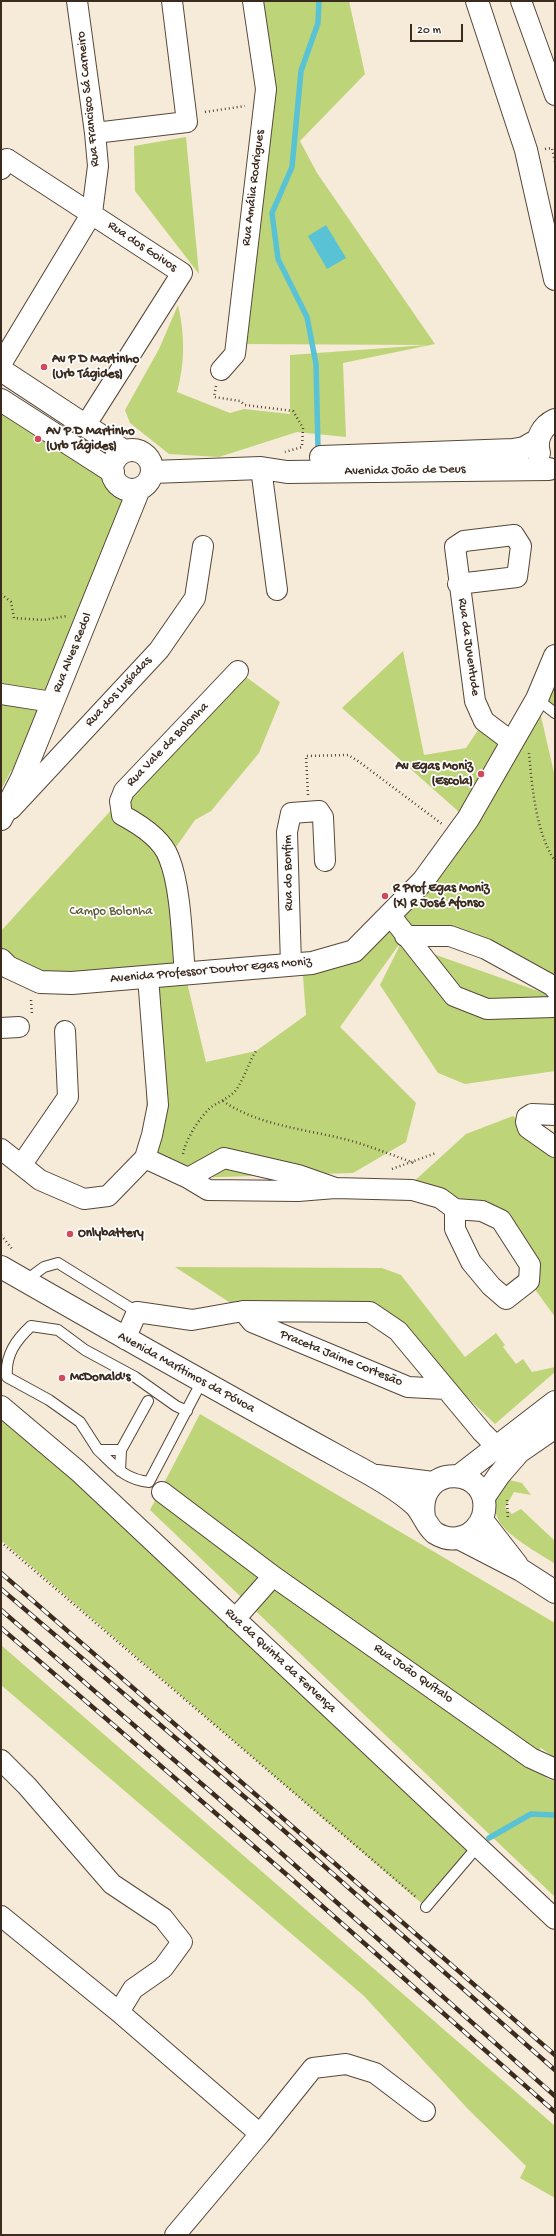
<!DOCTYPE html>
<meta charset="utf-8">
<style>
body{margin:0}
#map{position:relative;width:556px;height:2236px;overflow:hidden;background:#f6ebd8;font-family:"Gochi Hand",sans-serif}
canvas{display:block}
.frame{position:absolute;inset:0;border:2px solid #3b2a1e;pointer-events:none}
.scale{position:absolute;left:410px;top:24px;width:53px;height:18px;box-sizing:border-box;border:2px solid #3b2a1e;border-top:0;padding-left:5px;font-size:12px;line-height:14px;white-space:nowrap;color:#3b2a1e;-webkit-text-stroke:3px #fff;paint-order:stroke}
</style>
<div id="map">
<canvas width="556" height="2236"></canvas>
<div class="frame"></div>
<div class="scale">20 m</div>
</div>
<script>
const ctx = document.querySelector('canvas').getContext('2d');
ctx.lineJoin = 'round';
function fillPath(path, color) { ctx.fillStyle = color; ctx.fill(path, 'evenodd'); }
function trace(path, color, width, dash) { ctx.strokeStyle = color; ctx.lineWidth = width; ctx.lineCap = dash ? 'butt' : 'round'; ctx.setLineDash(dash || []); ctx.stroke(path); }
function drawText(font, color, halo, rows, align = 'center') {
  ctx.font = font + ' "Gochi Hand",sans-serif'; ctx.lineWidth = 3.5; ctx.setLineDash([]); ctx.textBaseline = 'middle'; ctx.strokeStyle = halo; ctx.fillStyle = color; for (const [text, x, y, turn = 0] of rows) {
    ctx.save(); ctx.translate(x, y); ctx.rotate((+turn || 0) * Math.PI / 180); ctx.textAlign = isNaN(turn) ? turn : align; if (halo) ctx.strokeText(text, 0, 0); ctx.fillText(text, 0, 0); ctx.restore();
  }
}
fillPath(new Path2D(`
 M256,1H349L365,74L300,141L317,173L435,344L343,363L346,437L297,432L219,457L169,454L130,423L125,410L159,349L178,305C185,334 185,363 177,392L230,413L244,409L290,414V355L427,345L236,344L266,89Z
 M186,137L199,274L135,191L134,146Z
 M1,401L137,492L22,778L11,771L1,790Z
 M403,651L424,755L466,748L484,721L512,742L555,656V713L537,699L555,777V989L450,936L405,944L555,997V1071L465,1084L438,1073L380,985L403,939L340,1027L416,1103L406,1142L353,1173L188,1178L145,1158L149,992L184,974L72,983L8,967L1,946V931L238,671L280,702L259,753L211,811L195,820L169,857L185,974L206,1062L256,1051L306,1015L302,964L354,951L468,820L342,708Z
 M513,1116L555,1145V1317L529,1281L510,1213L411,1184L466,1134Z
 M175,1267L382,1268L401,1275L465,1357L496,1333L505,1345L503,1347L516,1364L523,1359L532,1372L555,1367V1372L495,1424L398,1331L370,1312L243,1311Z
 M1,1406L478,1846L426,1907L1,1540Z
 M200,1414L555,1623V1758L541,1748L531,1758L548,1779L555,1780V1897L150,1510Z
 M505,1479L522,1483L531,1495L514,1492L505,1508L512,1514L521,1509L555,1541V1564C539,1553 506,1536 498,1519C494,1510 494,1500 494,1491Z
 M1,1645L555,2126V2198L520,2178L526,2166L467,2108L364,1996L1,1685Z`), '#bed478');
fillPath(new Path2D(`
 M326,225L346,258L327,269L308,236Z`), '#59c2d5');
trace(new Path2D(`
 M318,448L316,364L307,317L278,259L272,213L292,167L301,71L318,23L319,1
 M489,1838L531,1814L555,1815`), '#59c2d5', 5.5);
const lane = new Path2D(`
 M537,699L555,713
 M25,1281L44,1267L58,1263L137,1312
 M98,1450C116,1467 124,1479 149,1482L202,1381
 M121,1450H98L80,1422L49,1400L7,1377C5,1355 16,1340 31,1326L58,1330L85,1350L135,1377L176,1406L187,1411
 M120,1471L121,1450L148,1401
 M426,1907L478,1846`);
const street = new Path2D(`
 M521,1L555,95
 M95,133L187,122L172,1
 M1,169L7,159L182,273L85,426
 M1,364L92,213L98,166L95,133L77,1
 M221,370L235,354L266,89L253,1
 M261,468L277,590
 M458,584L517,577L521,546L514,535L464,541L455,547L475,701L484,721L512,742
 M1,694L52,702
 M11,809L159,650L195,598L203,546
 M390,915L454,996L487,1009L553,1007L555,1004
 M405,936H450L486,949L553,986L555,989
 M291,965L287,832L291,813L319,811L323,817L325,861
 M185,974C182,941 181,887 169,858C162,838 139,824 122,815L120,801L124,791L238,671
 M1,1028L19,1027
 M555,1115L532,1114L527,1117L526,1122L528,1128L555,1147
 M1,1149L40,1180L84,1199L108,1196L145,1158L152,1135L158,1105L148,977
 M145,1158L188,1178L208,1190L298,1191L335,1188L298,1175L224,1158L188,1178
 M22,1164L68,1097L65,1031
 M335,1188L412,1190L440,1198L455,1209V1229L471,1262L491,1286L506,1299L529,1281L530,1265L501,1220L482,1211L455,1209
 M125,1339L137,1312L192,1320L243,1311
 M446,1389L408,1387L252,1322L243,1311L370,1312L398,1331L482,1432L497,1447
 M1,1406L78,1471L555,1919
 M162,1492L273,1576L531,1758L555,1769
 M235,1619L273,1576
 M1,1760L27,1786L112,1884L163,1918L182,1942L163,1968L133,1989L119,2012
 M1,1916L119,2012L260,2134L313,2068L346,2064L375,2073L425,2111
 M175,2235L260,2134`);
const secondary = new Path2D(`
 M477,1L526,150L555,279
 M1,370L124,451
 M1,400L113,472
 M112 470a20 20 0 1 1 40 0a20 20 0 1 1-40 0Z
 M539,453C535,439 542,426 555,420
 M321,457L513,450L524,448L538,440
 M152,472L261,468L287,472L549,469
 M1,819L22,778L139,489
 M1,960L8,967L40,982L72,983L312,963L354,951L423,881L468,819L537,699L555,656
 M459,1476L555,1402
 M484,1497L499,1475L519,1452L555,1427`);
const primary = new Path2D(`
 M1,1267C116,1333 231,1398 348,1462C369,1473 398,1489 415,1505C423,1513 426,1526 435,1533C443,1538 453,1540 462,1537C471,1535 480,1526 483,1516C496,1466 415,1460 424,1517
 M377,1476L433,1483
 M482,1520L517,1565
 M459,1538L521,1570L555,1592`);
trace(lane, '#57473a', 12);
trace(street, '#57473a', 22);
trace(secondary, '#57473a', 24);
trace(primary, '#57473a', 24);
trace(new Path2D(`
 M205,112L245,106
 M545,149L552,148L555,162
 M216,386L214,397L240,401L245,405L293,411L303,428L302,447L285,452
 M1,594L11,602L14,618L43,620L67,616
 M529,753C532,787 536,833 555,861
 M308,795L306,756L348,755L358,761L442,824
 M31,1000L32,1015
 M223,1101C259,1126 306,1129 348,1140C370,1146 392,1155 414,1163
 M183,1154C186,1139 198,1120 209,1109C218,1101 232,1098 238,1087C245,1076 249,1062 256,1051
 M392,1169L436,1153
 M1,1235L13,1250
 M507,1500L508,1520
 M1,1542L417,1898`), '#57473a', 2.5, [1, 3]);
trace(lane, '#fff', 10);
trace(street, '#fff', 20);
trace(secondary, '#fff', 22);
trace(primary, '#fff', 22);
const rail = new Path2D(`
 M1,1573L555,2055
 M1,1589L281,1828L555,2070
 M1,1610L271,1844L555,2096
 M1,1628L286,1874L555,2112`);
trace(rail, '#3b2a1e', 4.5);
trace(rail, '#fff', 3, [9]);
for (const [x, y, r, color] of [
 [44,367,4,"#d1495b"],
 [38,439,4,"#d1495b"],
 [481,774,4,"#d1495b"],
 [385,896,4,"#d1495b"],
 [70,1234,4,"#d1495b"],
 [62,1378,4,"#d1495b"]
]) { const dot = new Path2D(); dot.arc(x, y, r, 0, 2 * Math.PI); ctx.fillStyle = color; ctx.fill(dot); trace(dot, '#fff', 1.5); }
drawText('13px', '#3b2a1e', '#fff', [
 ["Rua Francisco Sá Carneiro",89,99,-96],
 ["Rua Amália Rodrigues",254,188,-83],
 ["Rua dos Goivos",142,247,34],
 ["Avenida João de Deus",405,471,-1],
 ["Rua da Juventude",468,647,82],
 ["Rua Alves Redol",73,653,-68],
 ["Rua dos Lusíadas",119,692,-47],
 ["Rua Vale da Bolonha",168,745,-46],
 ["Rua do Bonfim",289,873,-91],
 ["Avenida Professor Doutor Egas Moniz",211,971,-5],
 ["Praceta Jaime Cortesão",341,1359,22],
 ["Avenida Marítimos da Póvoa",186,1373,29],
 ["Rua da Quinta da Fervença",280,1661,43],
 ["Rua João Quítalo",413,1674,35]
]);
drawText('bold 13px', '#3b2a1e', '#fff', [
 ["Av P D Martinho",52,360],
 ["(Urb Tágides)",52,375],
 ["AV P D Martinho",46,432],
 ["(Urb Tágides)",46,447],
 ["Av Egas Moniz",473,767,"right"],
 ["(Escola)",473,782,"right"],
 ["R Prof Egas Moniz",393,889],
 ["(X) R José Afonso",393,904],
 ["Onlybattery",78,1234],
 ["McDonald's",70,1378]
], 'left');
drawText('13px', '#625d39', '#fff', [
 ["Campo Bolonha",111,912]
]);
</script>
